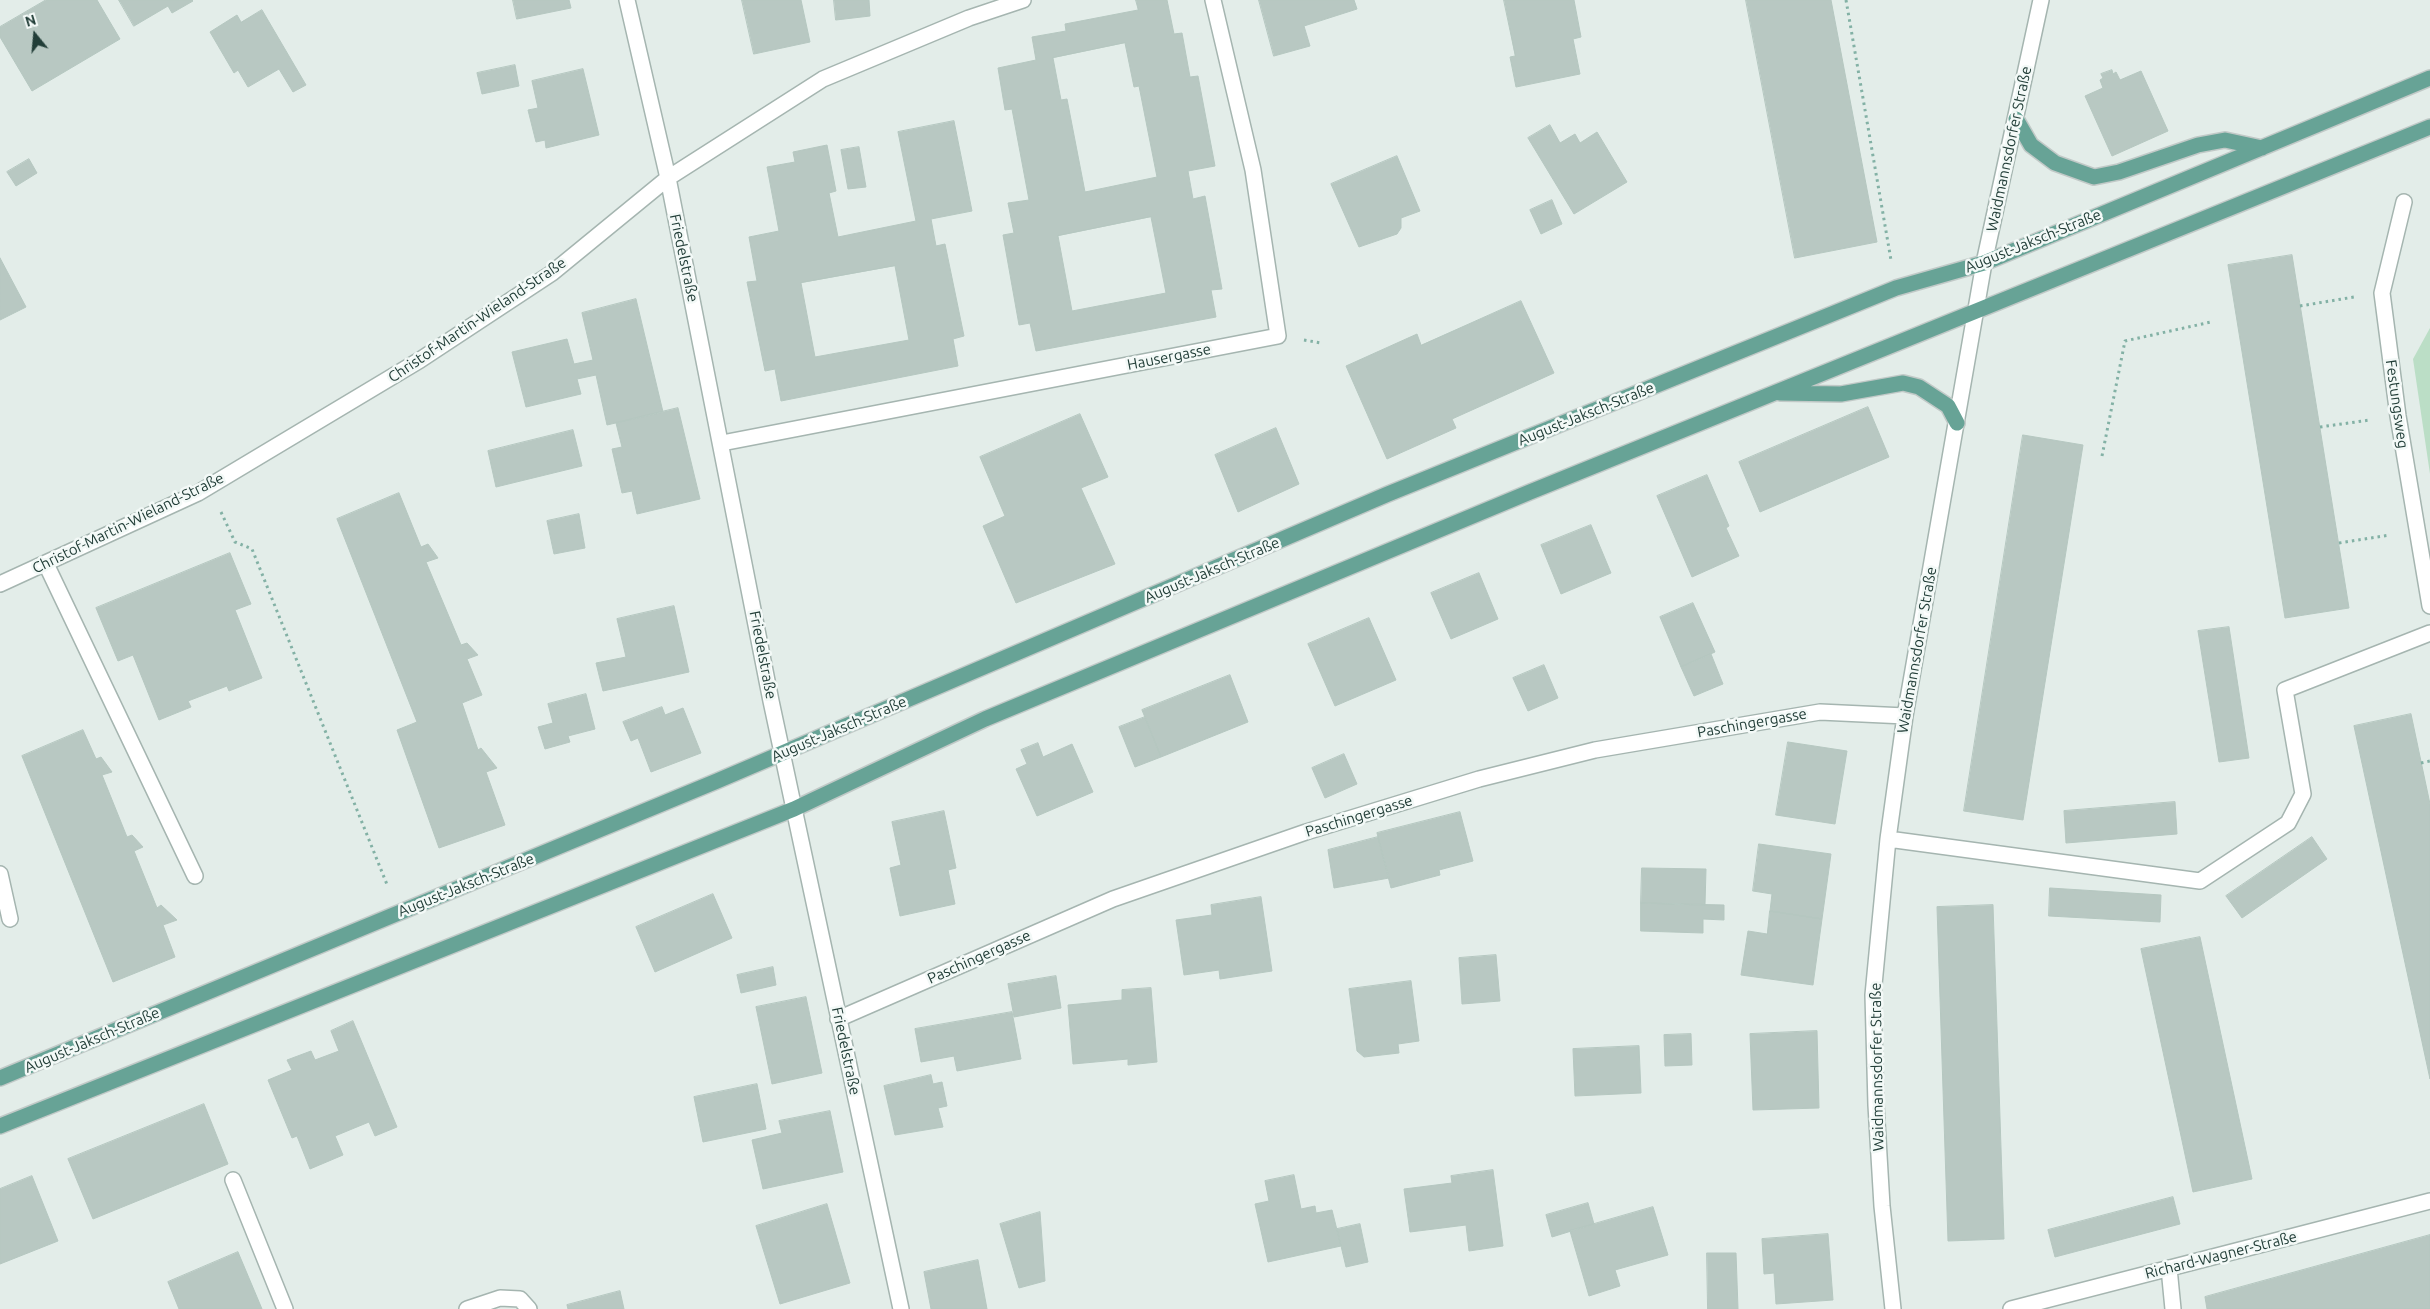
<!DOCTYPE html>
<meta charset="utf-8">
<style>
body{margin:0}
#map{position:relative;width:2430px;height:1309px;overflow:hidden;background:#e3ede9;font-family:Ubuntu,sans-serif}
canvas{display:block}
.north{position:absolute;left:10px;top:10px;width:50px;height:50px;-webkit-text-stroke:4px #f3f9f7;paint-order:stroke;rotate:343deg;font-size:14px;font-weight:700;line-height:20px;text-align:center;color:#223e38}
.north::after{content:'';display:block;margin:auto;width:18px;height:22px;background:#223e38;clip-path:polygon(50% 0,100% 100%,50% 72%,0 100%)}
</style>
<div id="map">
<canvas width="2430" height="1309"></canvas>
<div class="north">N</div>
</div>
<script>
const ctx = document.querySelector('canvas').getContext('2d');
ctx.lineJoin = 'round';
function fillPath(path, color) { ctx.fillStyle = color; ctx.fill(path, 'evenodd'); }
function trace(path, color, width, dash) { ctx.strokeStyle = color; ctx.lineWidth = width; ctx.lineCap = dash ? 'butt' : 'round'; ctx.setLineDash(dash || []); ctx.stroke(path); }
function drawText(font, color, halo, rows, align = 'center') {
  ctx.font = font + ' Ubuntu,sans-serif'; ctx.lineWidth = 5; ctx.setLineDash([]); ctx.textBaseline = 'middle'; ctx.strokeStyle = halo; ctx.fillStyle = color; for (const [text, x, y, turn = 0] of rows) {
    ctx.save(); ctx.translate(x, y); ctx.rotate((+turn || 0) * Math.PI / 180); ctx.textAlign = isNaN(turn) ? turn : align; if (halo) ctx.strokeText(text, 0, 0); ctx.fillText(text, 0, 0); ctx.restore();
  }
}
fillPath(new Path2D(`
 M2430,328V474L2413,359Z`), '#bbdec6');
const building = new Path2D(`
 M46,0H97L120,39L32,91L0,37V27Z
 M119,0H192L193,1L172,13L168,6L134,26Z
 M513,0H569L571,8L517,19Z
 M742,0H801L810,42L754,54Z
 M834,0H869L870,16L836,20Z
 M1136,0H1167L1174,34L1182,33L1190,77L1198,76L1215,166L1188,171L1193,199L1205,196L1222,289L1211,290L1216,317L1036,351L1030,323L1019,325L1003,235L1014,233L1008,203L1029,200L1012,109L1005,110L998,68L1036,60L1032,37L1066,31L1065,24L1138,10ZM1125,43L1134,87L1139,86L1157,177L1085,192L1067,99L1061,100L1053,58ZM1151,217L1166,293L1072,311L1058,236Z
 M1259,0H1354L1357,9L1304,26L1310,46L1274,56Z
 M1504,0H1574L1581,37L1573,39L1580,74L1516,87L1510,57L1515,56Z
 M1746,0H1831L1877,242L1795,258Z
 M262,10L306,85L293,92L279,69L248,87L238,70L234,73L210,32L237,15L241,22Z
 M515,65L519,86L482,94L477,73Z
 M583,69L599,135L546,148L545,140L536,142L528,110L538,108L532,81Z
 M2112,70L2113,74L2116,72L2120,80L2141,71L2168,131L2112,156L2085,96L2103,88L2100,80L2103,78L2101,74Z
 M954,121L972,211L931,219L936,246L945,244L964,336L953,339L958,366L781,401L775,369L765,371L747,282L757,281L749,237L779,231L767,167L795,162L793,152L827,145L836,191L829,193L838,237L916,221L898,132ZM895,266L909,340L815,357L801,283Z
 M1550,125L1560,143L1575,134L1580,143L1597,132L1627,182L1574,214L1528,138Z
 M859,147L866,187L848,189L841,150Z
 M1397,156L1420,211L1401,218V228L1397,234L1359,247L1331,184Z
 M29,159L37,173L16,186L7,172Z
 M1552,200L1562,224L1541,234L1530,210Z
 M2292,255L2349,608L2285,618L2228,265Z
 M0,258L26,307L0,320Z
 M636,299L663,412L607,425L596,375L577,379L581,394L526,407L512,352L567,339L574,364L593,360L582,313Z
 M1521,301L1554,373L1452,419L1456,428L1387,459L1346,366L1417,334L1421,345Z
 M1868,407L1889,457L1760,512L1739,462Z
 M678,408L700,499L637,514L632,491L622,493L612,449L622,447L616,423Z
 M1080,414L1108,477L1081,488L1115,564L1016,603L983,526L1005,516L980,457Z
 M1276,428L1299,484L1238,512L1215,455Z
 M573,430L582,466L496,487L488,451Z
 M2023,435L2083,445L2023,820L1964,811Z
 M1707,475L1729,526L1726,528L1739,556L1692,577L1657,496Z
 M399,493L421,547L428,544L438,558L426,562L461,645L467,643L478,655L467,659L482,695L462,703L478,750L481,748L497,768L486,772L505,825L439,848L397,730L417,722L337,519Z
 M579,514L585,548L554,554L547,521Z
 M1591,525L1611,573L1561,594L1541,545Z
 M230,553L251,604L235,610L262,678L229,691L227,686L188,701L191,707L159,720L133,655L118,661L96,608Z
 M1479,573L1498,619L1451,639L1431,593Z
 M1693,603L1715,652L1681,667L1660,617Z
 M674,606L689,672L603,691L596,663L626,657L617,619Z
 M1369,618L1396,680L1335,706L1308,644Z
 M2229,627L2249,758L2219,762L2198,631Z
 M1711,654L1723,684L1694,696L1681,667Z
 M1544,665L1558,698L1528,711L1513,678Z
 M1230,675L1248,722L1161,757L1142,710Z
 M586,694L595,729L568,736L570,742L545,749L538,727L553,723L548,704Z
 M662,707L665,715L683,708L701,753L651,772L638,738L631,741L623,722Z
 M2411,714L2430,804V1079L2354,726Z
 M1145,717L1161,757L1135,767L1119,727Z
 M83,730L96,759L101,757L112,772L102,775L127,837L132,835L143,847L134,851L157,908L161,905L177,920L163,925L175,957L113,982L22,756Z
 M1788,742L1847,751L1835,824L1776,815Z
 M1038,743L1043,757L1072,744L1093,792L1037,816L1016,769L1027,764L1021,750Z
 M1344,754L1357,784L1325,798L1312,768Z
 M2175,802L2177,834L2066,843L2064,811Z
 M944,811L956,868L948,870L955,904L900,916L890,868L901,865L892,822Z
 M1460,812L1473,861L1439,870L1440,875L1391,888L1377,833Z
 M1378,837L1389,878L1334,888L1328,850Z
 M2312,837L2327,859L2242,918L2226,896Z
 M1759,844L1831,854L1822,919L1770,911L1772,894L1753,891Z
 M1642,868L1706,869L1705,905L1641,903Z
 M2050,888L2161,895L2160,922L2049,916Z
 M713,894L732,938L655,972L636,927Z
 M1261,897L1272,971L1220,979L1219,970L1184,975L1176,920L1212,915L1211,905Z
 M1641,903L1724,905V920L1703,919V933L1641,931Z
 M1993,905L2004,1239L1948,1241L1937,907Z
 M1770,911L1822,919L1813,985L1741,975L1748,931L1767,934Z
 M2200,937L2252,1179L2193,1192L2141,949Z
 M1496,955L1500,1001L1462,1004L1459,958Z
 M773,967L776,985L741,993L737,975Z
 M1056,976L1061,1008L1014,1017L1008,984Z
 M1411,981L1419,1041L1398,1044L1399,1053L1364,1057L1357,1051L1349,989Z
 M1151,988L1157,1062L1128,1065V1059L1073,1064L1068,1005L1122,1000V990Z
 M806,997L822,1073L772,1084L756,1007Z
 M1012,1012L1021,1059L957,1071L954,1056L921,1062L915,1029Z
 M353,1021L397,1127L375,1136L369,1122L335,1136L343,1155L310,1169L297,1136L292,1138L268,1080L292,1070L287,1060L311,1051L315,1060L339,1051L331,1031Z
 M1817,1031L1819,1108L1753,1110L1750,1034Z
 M1691,1034L1692,1065L1665,1066L1664,1035Z
 M1639,1046L1641,1093L1575,1096L1573,1049Z
 M931,1075L933,1084L942,1082L947,1106L938,1108L943,1127L895,1135L884,1086Z
 M757,1084L766,1129L703,1142L694,1097Z
 M204,1104L228,1164L93,1219L68,1159Z
 M830,1111L843,1172L763,1189L752,1140L782,1133L779,1121Z
 M1493,1170L1503,1246L1469,1251L1466,1225L1410,1232L1404,1189L1452,1183L1451,1176Z
 M1294,1175L1301,1209L1315,1206L1316,1213L1332,1210L1341,1246L1268,1262L1255,1204L1269,1201L1265,1181Z
 M32,1176L58,1241L0,1264V1189Z
 M2173,1197L2180,1224L2055,1257L2048,1230Z
 M1588,1203L1594,1224L1552,1237L1546,1215Z
 M827,1204L850,1283L780,1304L756,1226Z
 M1653,1207L1668,1255L1615,1270L1620,1286L1589,1296L1570,1231Z
 M1040,1212L1045,1281L1019,1288L1000,1224Z
 M1360,1224L1368,1262L1346,1267L1337,1229Z
 M1828,1234L1833,1300L1776,1304L1774,1273L1764,1274L1762,1239Z
 M2430,1235V1309H2207L2205,1297Z
 M238,1252L262,1309H179L168,1282Z
 M1707,1253H1736L1738,1309H1708Z
 M978,1260L987,1309H931L924,1272Z
 M620,1291L624,1309H568L567,1305Z`);
fillPath(building, '#b8c8c2');
trace(building, '#b5c7c0', 1);
const minor = new Path2D(`
 M627,0L668,178L771,701L901,1309
 M2404,202L2382,293L2398,416L2430,606
 M722,443L1278,336L1253,170L1213,0
 M46,564L195,876
 M0,584L198,493L420,360L552,273L668,178L823,79L969,18L1023,0
 M1888,839L2200,881L2288,823L2303,794L2285,690L2430,633
 M0,874L10,919
 M838,1019L1113,899L1306,832L1479,779L1595,750L1820,712L1905,716
 M233,1180L285,1309
 M2169,1268L2173,1309
 M467,1309L500,1298L520,1299L529,1309
 M1893,1309L1882,1206L1876,1105L1873,995L1888,839L1905,716L1984,263L2041,0
 M2011,1309L2430,1201`);
const major = new Path2D(`
 M2016,119L2031,145L2055,163L2094,177L2119,172L2198,145L2225,140L2262,148
 M1780,393L1841,394L1903,383L1919,387L1948,406L1957,423
 M0,1078L717,781L1388,494L1896,288L1984,263L2430,78
 M0,1126L794,809L985,719L1530,492L2430,127`);
trace(minor, '#a5b5b0', 18);
trace(major, '#c1c9c7', 18);
trace(new Path2D(`
 M1846,0L1891,260
 M2300,306L2354,297
 M1304,340L1321,343
 M2320,427L2370,420
 M2102,456L2125,341L2211,322
 M221,512L235,542L252,549L388,887
 M2339,543L2390,535
 M2421,763L2430,761`), '#83b1a5', 3, [2.5, 4]);
trace(minor, '#fff', 15);
trace(major, '#67a396', 15);
drawText('15px', '#223e38', '#f3f9f7', [
 ["Waidmannsdorfer Straße",2009,149,-78],
 ["August-Jaksch-Straße",2033,241,-22],
 ["Friedelstraße",684,258,78],
 ["Christof-Martin-Wieland-Straße",477,320,-34],
 ["Hausergasse",1169,357,-11],
 ["Festungsweg",2397,404,82],
 ["August-Jaksch-Straße",1586,414,-22],
 ["Christof-Martin-Wieland-Straße",128,523,-26],
 ["August-Jaksch-Straße",1212,570,-23],
 ["Waidmannsdorfer Straße",1917,650,-80],
 ["Friedelstraße",763,655,79],
 ["Paschingergasse",1752,723,-10],
 ["August-Jaksch-Straße",839,729,-23],
 ["Paschingergasse",1359,816,-17],
 ["August-Jaksch-Straße",466,885,-22],
 ["Paschingergasse",979,957,-24],
 ["August-Jaksch-Straße",92,1040,-23],
 ["Friedelstraße",846,1051,78],
 ["Waidmannsdorfer Straße",1877,1067,-91],
 ["Richard-Wagner-Straße",2221,1255,-14]
]);
</script>
